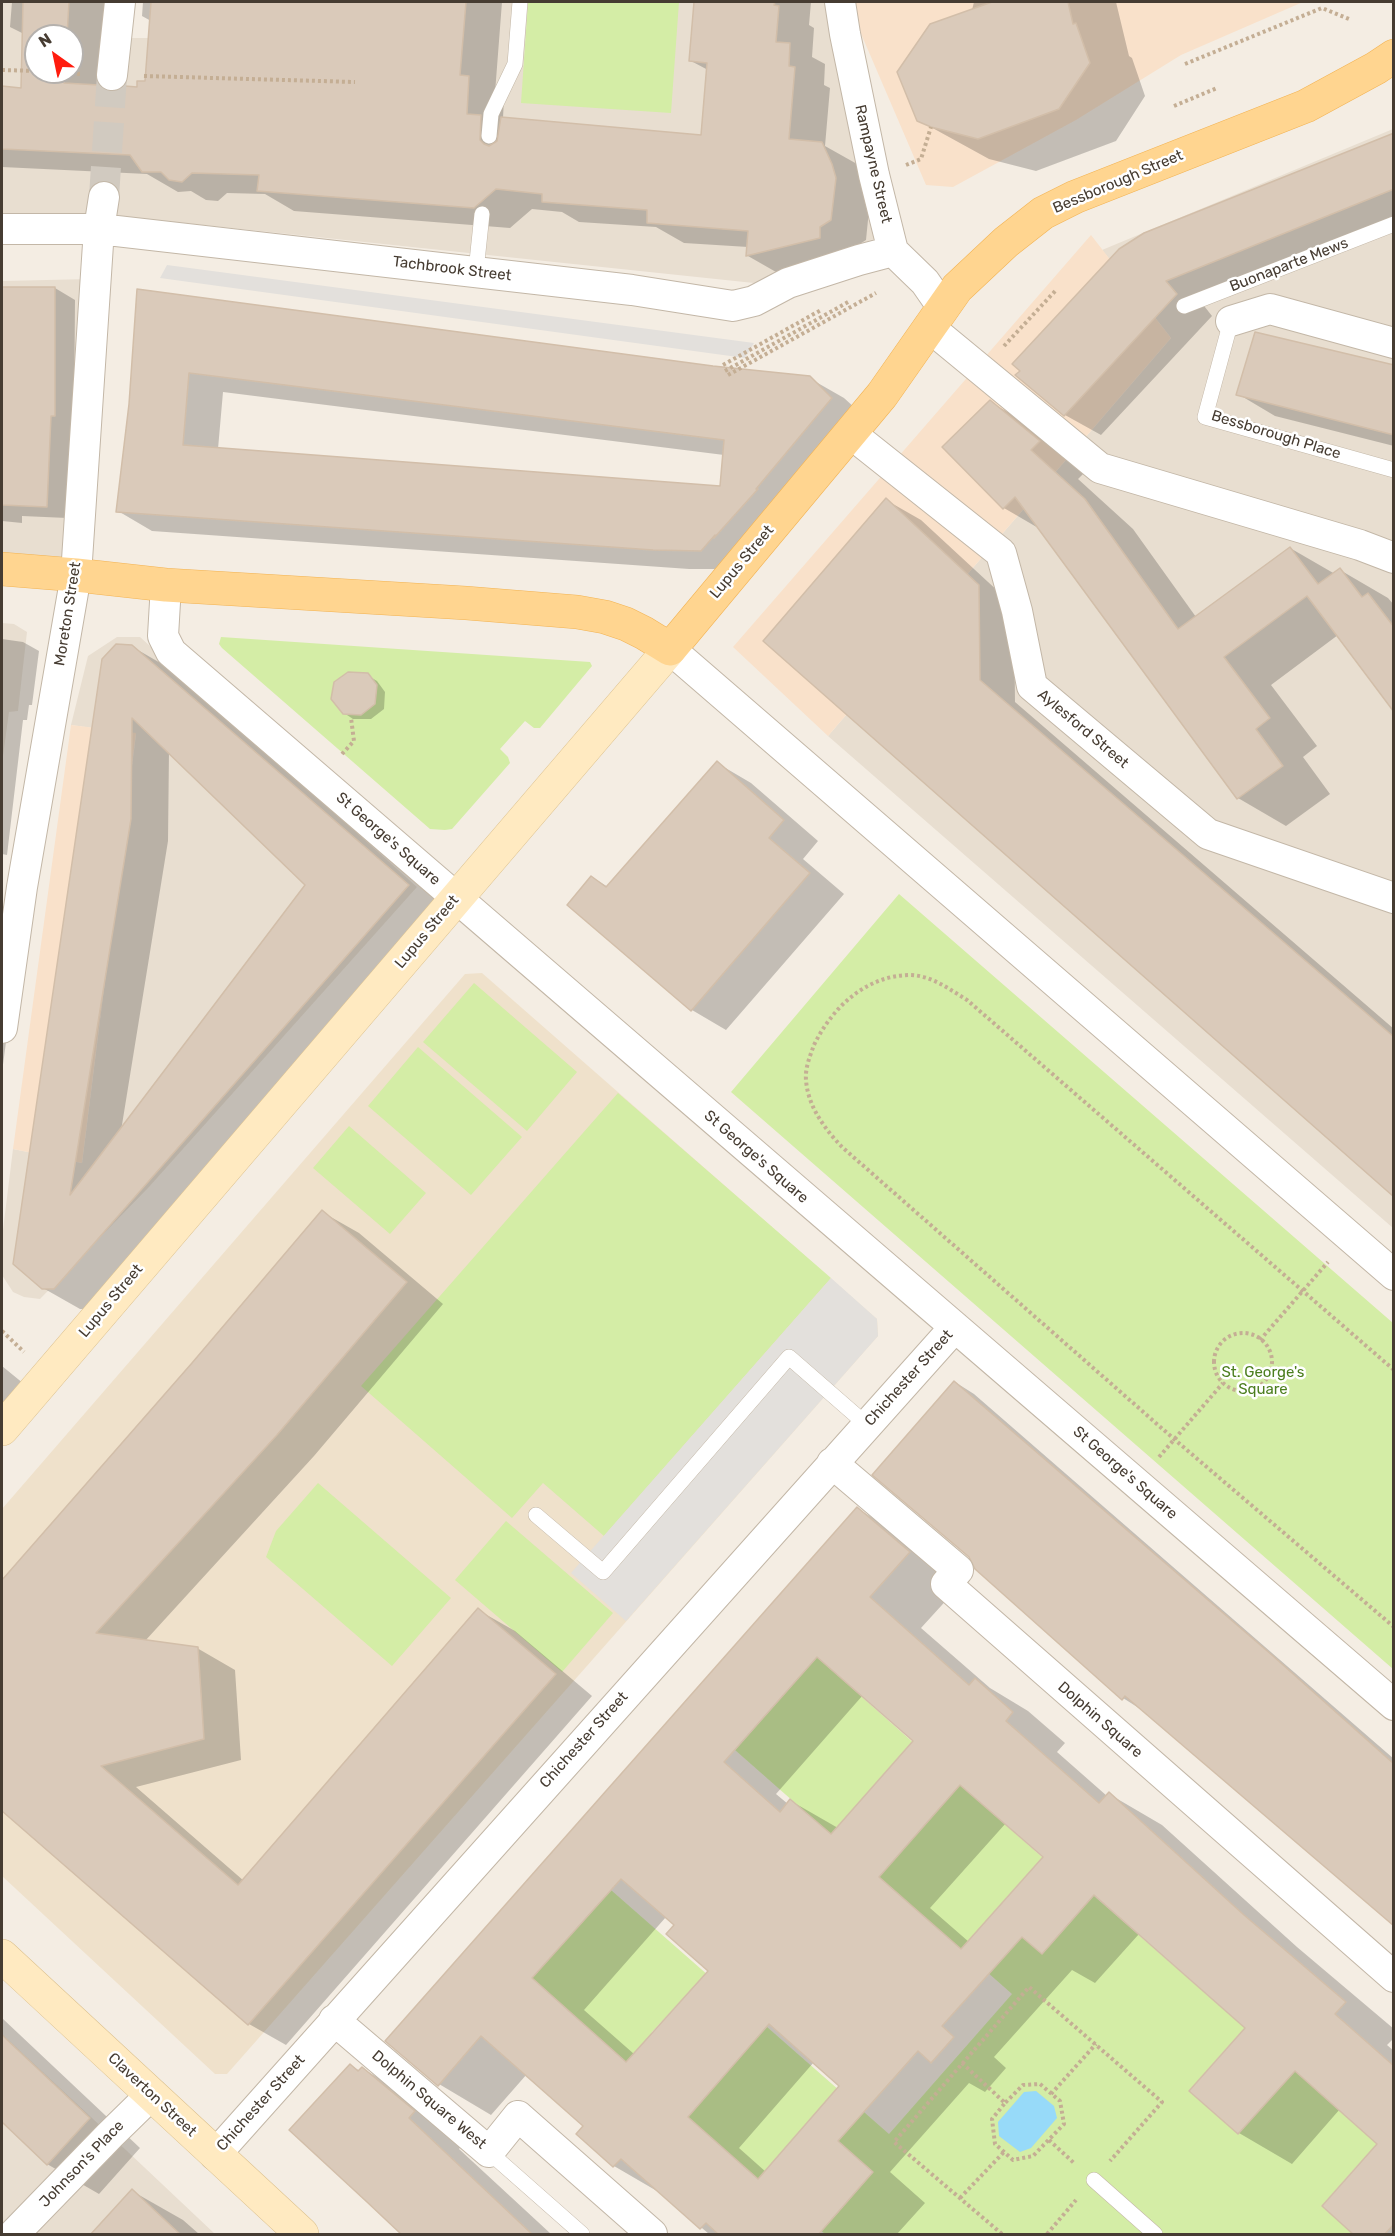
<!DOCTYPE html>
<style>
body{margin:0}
#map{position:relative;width:1395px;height:2236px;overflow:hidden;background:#f4ede3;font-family:Rubik,sans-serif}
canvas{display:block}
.frame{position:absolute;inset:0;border:3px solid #463c32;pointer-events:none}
.north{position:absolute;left:24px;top:24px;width:60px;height:60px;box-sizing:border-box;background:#fff;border:2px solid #b5b1ad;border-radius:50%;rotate:327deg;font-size:16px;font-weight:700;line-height:24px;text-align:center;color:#463c32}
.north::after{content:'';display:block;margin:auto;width:21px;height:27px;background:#ff1c0e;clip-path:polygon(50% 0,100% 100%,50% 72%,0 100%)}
</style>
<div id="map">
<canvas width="1395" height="2236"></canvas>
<div class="frame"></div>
<div class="north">N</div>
</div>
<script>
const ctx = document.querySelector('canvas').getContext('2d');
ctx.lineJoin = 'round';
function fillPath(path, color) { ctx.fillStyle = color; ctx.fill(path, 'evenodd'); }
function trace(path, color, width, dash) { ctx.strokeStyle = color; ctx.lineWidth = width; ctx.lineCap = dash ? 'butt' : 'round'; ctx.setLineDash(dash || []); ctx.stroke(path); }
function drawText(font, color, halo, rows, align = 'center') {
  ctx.font = font + ' Rubik,sans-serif'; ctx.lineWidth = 5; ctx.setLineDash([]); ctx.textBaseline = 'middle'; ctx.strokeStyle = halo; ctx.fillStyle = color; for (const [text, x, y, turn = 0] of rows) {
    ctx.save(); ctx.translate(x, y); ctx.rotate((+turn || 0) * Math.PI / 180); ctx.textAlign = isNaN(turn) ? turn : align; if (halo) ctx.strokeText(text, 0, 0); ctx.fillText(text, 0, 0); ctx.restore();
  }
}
fillPath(new Path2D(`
 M2,2H107L104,38H341L345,2H825L874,239L754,283L89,213H2ZM36,36H72V72H36Z
 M1393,129V1228L828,736L1171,338L1102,250Z
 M91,279L70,590L2,582V281Z
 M2,623L14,624L27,632L18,711L9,712L2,764Z
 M117,637H140L417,887L149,1187L40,1299L24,1297L13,1292L2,1275V1238L13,1149L82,1163L136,734L71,725L88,656Z
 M2,2034L91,2117L215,2234H2Z`), '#e8ded0');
fillPath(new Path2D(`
 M851,2H1303L1181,55L1076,120L953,187L926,185L850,8Z
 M1091,235L1171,338L828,736L733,647Z
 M71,725L136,733L82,1163L13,1149Z`), '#f9e1ca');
fillPath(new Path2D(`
 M482,973L877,1319L878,1336L227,2074H215L2,1876V1509L465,974Z`), '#efe1cb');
fillPath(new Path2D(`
 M528,2H679L671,113L521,103Z
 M221,637L590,662L592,666L540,728H534L525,721L500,749L508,757L510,763L452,829L445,830L430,829L222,648L219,644Z
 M899,894L1393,1323V1669L731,1092Z
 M474,983L577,1072L527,1131L423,1042Z
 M418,1047L522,1137L471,1195L368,1106Z
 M618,1093L831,1278L604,1536L543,1483L512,1518L361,1386Z
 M349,1126L426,1193L390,1234L313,1168Z
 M318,1483L451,1598L392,1666L266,1557L276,1531Z
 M506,1521L613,1613L562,1672L455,1580Z
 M817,1657L1051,1865L1025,1877L994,1912L1042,1954L1076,1916L1086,1889L1251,2033L1225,2050L1189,2091L1238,2134L1275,2093L1285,2062L1383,2149L1356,2167L1322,2206L1354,2234H825L813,2224L834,2217L873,2172L764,2185L674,2105L681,2001L652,2032L637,2072L532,1978L611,1890L889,2134L1012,1994L735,1750Z`), '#d4eda6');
fillPath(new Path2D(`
 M167,265L754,343L745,358L160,278Z
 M831,1278L877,1319L878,1336L626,1621L571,1573Z`), '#e3e0dc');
fillPath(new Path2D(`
 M1036,2091L1054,2106L1057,2118L1031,2148L1020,2152L999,2136L998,2122L1024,2092Z`), '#97daf9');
fillPath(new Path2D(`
 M12,2H106L100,88L111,94L138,89L146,83L151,21L142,16L143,2H502L495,93L504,98L503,118L702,136L708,70L691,61L696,3L692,2H811L809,25L814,28L812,57L825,64L824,85L830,88L825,146L857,164L870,200L866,240L855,247L783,276L748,256V247L684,243L656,227L579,222L562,212L532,209L510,228L294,211L265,194L227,193L218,201L206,200L191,191L178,192L147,174L2,167V88L22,89L24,34L10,27ZM36,36H72V72H36Z
 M974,2H1116L1129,56L1132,58L1145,96L1116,141L1036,171L989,159L918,120L972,10Z
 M1394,134V224L1201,302L1212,316L1101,435L1065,415L1017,375Z
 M2,288H55L75,300L74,427L67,518L22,516V523L2,521Z
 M138,291L713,368L809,378L844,398L866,418L736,569H689L152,531L118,511L131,404ZM223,392L724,455L721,488L218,449Z
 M1394,367V446L1275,416L1238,394Z
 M990,402L1038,429L1087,470L1078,479L1133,529L1196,617L1290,548L1335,574L1340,570L1388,598L1394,605V710L1338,635L1271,685L1317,746L1303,757L1330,794L1286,826L1238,798L1040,529L1004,508Z
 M886,500L921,520L1014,606L1015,702L1394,1029V1194L765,641Z
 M2,639L23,642L39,651L32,705H29L27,720H23L7,855L2,854Z
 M131,646L169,668L445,907L92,1309H80L43,1288ZM169,751L307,885L121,1131L168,841Z
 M367,675L377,681L385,692L384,709L371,719H353L344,713Z
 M717,763L751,783L818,841L803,859L844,894L726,1030L692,1010L592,877L608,887Z
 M2,927L20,938L2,1072Z
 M322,1212L359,1233L443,1304L314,1456L145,1641L197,1648L235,1670L241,1760L136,1787L244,1881L478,1610L515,1631L592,1696L286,2045L249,2024L2,1809V1582L193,1364Z
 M2,1366L24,1384L2,1409Z
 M955,1382L974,1394L1394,1759V1924L1142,1710L1123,1698Z
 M858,1509L910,1540L962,1583L921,1628L990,1688L1028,1711L1065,1743L1057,1752L1107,1796L1109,1794L1162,1825L1297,1947L1394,2029V2038L1387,2045L1394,2051V2234H1356L1379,2143L1340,2109L1292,2164L1239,2133L1191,2091L1247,2028L1139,1934L1095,1983L1072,1970L994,2057L1006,2068L985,2092L969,2083L890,2172L925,2203L897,2234H709L662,2194L614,2166L585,2126L527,2074L491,2115L439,2084ZM863,1695L915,1741L838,1828L791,1801L788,1804L776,1794ZM1006,1823L1045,1857L969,1942L930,1908ZM666,1917L676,1925L710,1970L634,2054L584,2010ZM814,2062L841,2086L766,2172L739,2148Z
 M2,2018L140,2148L99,2194L47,2164L2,2120Z
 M350,2065L360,2071L363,2069L414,2098L465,2142L459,2149L551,2234H404Z
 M132,2191L183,2220L199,2234H92Z`), '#0003');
const building = new Path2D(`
 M23,2H69L67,36H36V72H65L64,83L99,85L102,89L111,92L118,91L125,86L137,87V81H145L151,2H466L460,75L469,76L467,114L481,115L480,140L484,144L489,146L497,141L501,117L701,135L707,63L689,61L694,2H775L774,5L779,6L776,42L790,43L789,66L795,67L789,139L822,142L832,164L836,178L831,220L820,227V238L746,256L748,231L647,223V210L542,202V194L496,189L474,208L257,191L259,175L192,173L182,182L169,180L161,172H142L130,155L2,149V86L21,88Z
 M992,2H1068L1073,24L1076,23L1090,63L1059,109L978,139L931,127L917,121L897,72L930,24Z
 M1394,133V189L1166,281L1177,294L1064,416L1015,375L1020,371L1012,364L1119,249L1144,233Z
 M2,287H55V416H51L47,507L2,505Z
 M137,289L713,366L810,376L832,398L756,489H758L714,538L715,535L701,551L653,550L116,512L129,404ZM189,373L724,440L720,486L183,445Z
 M1255,332L1394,365V435L1236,395Z
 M990,400L1040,441L1031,450L1085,499L1178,629L1290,547L1318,584L1340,568L1362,597L1368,593L1394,627V712L1307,596L1224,657L1270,718L1256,729L1283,766L1237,799L1015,497L1003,509L942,447Z
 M886,498L979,585L980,680L1394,1037V1197L763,641Z
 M116,644L132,645L409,885L54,1289H42L13,1264L102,659ZM132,718L305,885L70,1195L131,819Z
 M348,672L368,673L377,685L375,704L361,715L343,714L331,699L334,682Z
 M717,761L784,820L769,838L810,873L691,1011L567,905L591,876L606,887Z
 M322,1210L407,1282L277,1435L96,1633L198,1647L204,1739L101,1766L238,1885L478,1608L556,1674L248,2025L2,1811V1580L192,1363Z
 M954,1381L1273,1656L1394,1764V1926L1125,1696L1122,1700L975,1569L969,1557L872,1475Z
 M857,1507L910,1552L870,1597L969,1685L975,1678L1013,1712L1006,1721L1099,1803L1109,1792L1244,1915L1346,2002L1335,2014L1394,2066V2224L1384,2235H1354L1322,2206L1377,2144L1295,2071L1238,2134L1189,2091L1245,2028L1094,1895L1042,1954L1022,1937L942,2026L954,2037L931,2063L918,2051L838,2141L873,2172L818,2235H719L706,2223L700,2229L621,2159L613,2167L576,2134L583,2126L481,2036L438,2086L385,2041ZM817,1657L913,1741L831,1834L790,1799L780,1812L724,1762ZM960,1785L1043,1857L961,1949L879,1877ZM621,1879L674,1925L666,1934L708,1971L626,2062L532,1978ZM769,2024L839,2086L758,2179L688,2117Z
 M2,2035L90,2118L47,2165L2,2122Z
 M350,2064L358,2071L362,2067L415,2111L409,2118L533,2235H402L367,2202L289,2130Z
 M132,2189L181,2235H90Z`);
fillPath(building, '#dacaba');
trace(building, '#d2bea9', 1.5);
trace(new Path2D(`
 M104,197L112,75`), '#d1cac0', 30, [30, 15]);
const lane = new Path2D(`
 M489,136L491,114L515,64L520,2
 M476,271L482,214
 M1184,306L1394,224
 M1231,321L1205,417L1394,470
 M536,1515L603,1572L789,1357L867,1425
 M489,2152L582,2234
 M1094,2180L1155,2234`);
const street = new Path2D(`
 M840,2L845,34L874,175L893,251L925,282L943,308
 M112,75L120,2
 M2,229H99L632,290L733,306L754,301L788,283L859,260L893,251
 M1231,321L1270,309L1394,343
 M929,327L1100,468L1360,545L1394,558
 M850,433L1001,553L1017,611L1032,686L1208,834L1394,898
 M166,585L163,636L171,652L1394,1705
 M670,649L1394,1275
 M2,1028L22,887L76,575L99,229L104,197
 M832,1463L958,1570L946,1584L1394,1977
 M334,2020L489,2152L518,2116L652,2234
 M215,2155L955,1327
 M14,2234L110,2135L152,2094`);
const secondary = new Path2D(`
 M2,1429L670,649
 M2,1956L302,2234`);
const primary = new Path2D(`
 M2,569L76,575L166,585L466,603L577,612L605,617L626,624L644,633L670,649L882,395L957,288L1006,242L1043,213L1075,197L1306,106L1376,68L1394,56`);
trace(lane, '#c3b7a7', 16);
trace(street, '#c3b7a7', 32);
trace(secondary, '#dcc18e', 34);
trace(primary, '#f2b353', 34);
trace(new Path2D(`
 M1185,64L1322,8L1349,19
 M2,70L36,71
 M47,72L80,74
 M144,76L355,82
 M1174,106L1217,88
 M906,165L921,159L931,127
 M1004,346L1057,289
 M723,365L821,310
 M725,371L850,301
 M728,375L876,293
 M342,754L354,741L351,718
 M2,1331L24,1352
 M1214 1362a29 29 0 1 1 58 0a29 29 0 1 1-58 0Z
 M1260,1340L1328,1262
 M1394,1370L967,1000C949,989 931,975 909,975C865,976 832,1008 814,1045C810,1056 805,1068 806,1080C808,1107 825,1129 842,1147L1174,1439L1394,1627
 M1159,1457L1223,1383
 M962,2063L1005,2103L992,2119L995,2144L1013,2160L1033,2156L1064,2124L1060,2101L1040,2084L1023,2085L1005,2103
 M1051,2094L1096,2044
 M1049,2140L1075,2164
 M960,2198L1004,2152
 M1002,2234L894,2142L1029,1987L1162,2102L1110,2161
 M1047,2234L1076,2200`), '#c4ae94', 4, [3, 3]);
trace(lane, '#fff', 15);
trace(street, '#fff', 30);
trace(secondary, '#ffeac1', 33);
trace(primary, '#ffd590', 33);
drawText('15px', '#463c32', '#fff', [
 ["Rampayne Street",873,164,77],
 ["Bessborough Street",1118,182,-23],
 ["Buonaparte Mews",1289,265,-21],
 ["Tachbrook Street",452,269,7],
 ["Bessborough Place",1276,435,17],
 ["Lupus Street",742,562,-50],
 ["Moreton Street",68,614,-81],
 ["Aylesford Street",1083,729,40],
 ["St George's Square",388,839,41],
 ["Lupus Street",427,932,-50],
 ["St George's Square",756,1157,41],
 ["Lupus Street",111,1301,-50],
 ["Chichester Street",909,1378,-48],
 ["St George's Square",1125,1473,41],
 ["Dolphin Square",1100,1720,41],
 ["Chichester Street",584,1740,-48],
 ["Claverton Street",152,2095,43],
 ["Dolphin Square West",429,2100,40],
 ["Chichester Street",261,2103,-48],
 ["Johnson's Place",82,2164,-46]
]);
drawText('15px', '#4c7e1f', '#fff', [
 ["St. George's",1263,1373],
 ["Square",1263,1390]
]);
</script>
